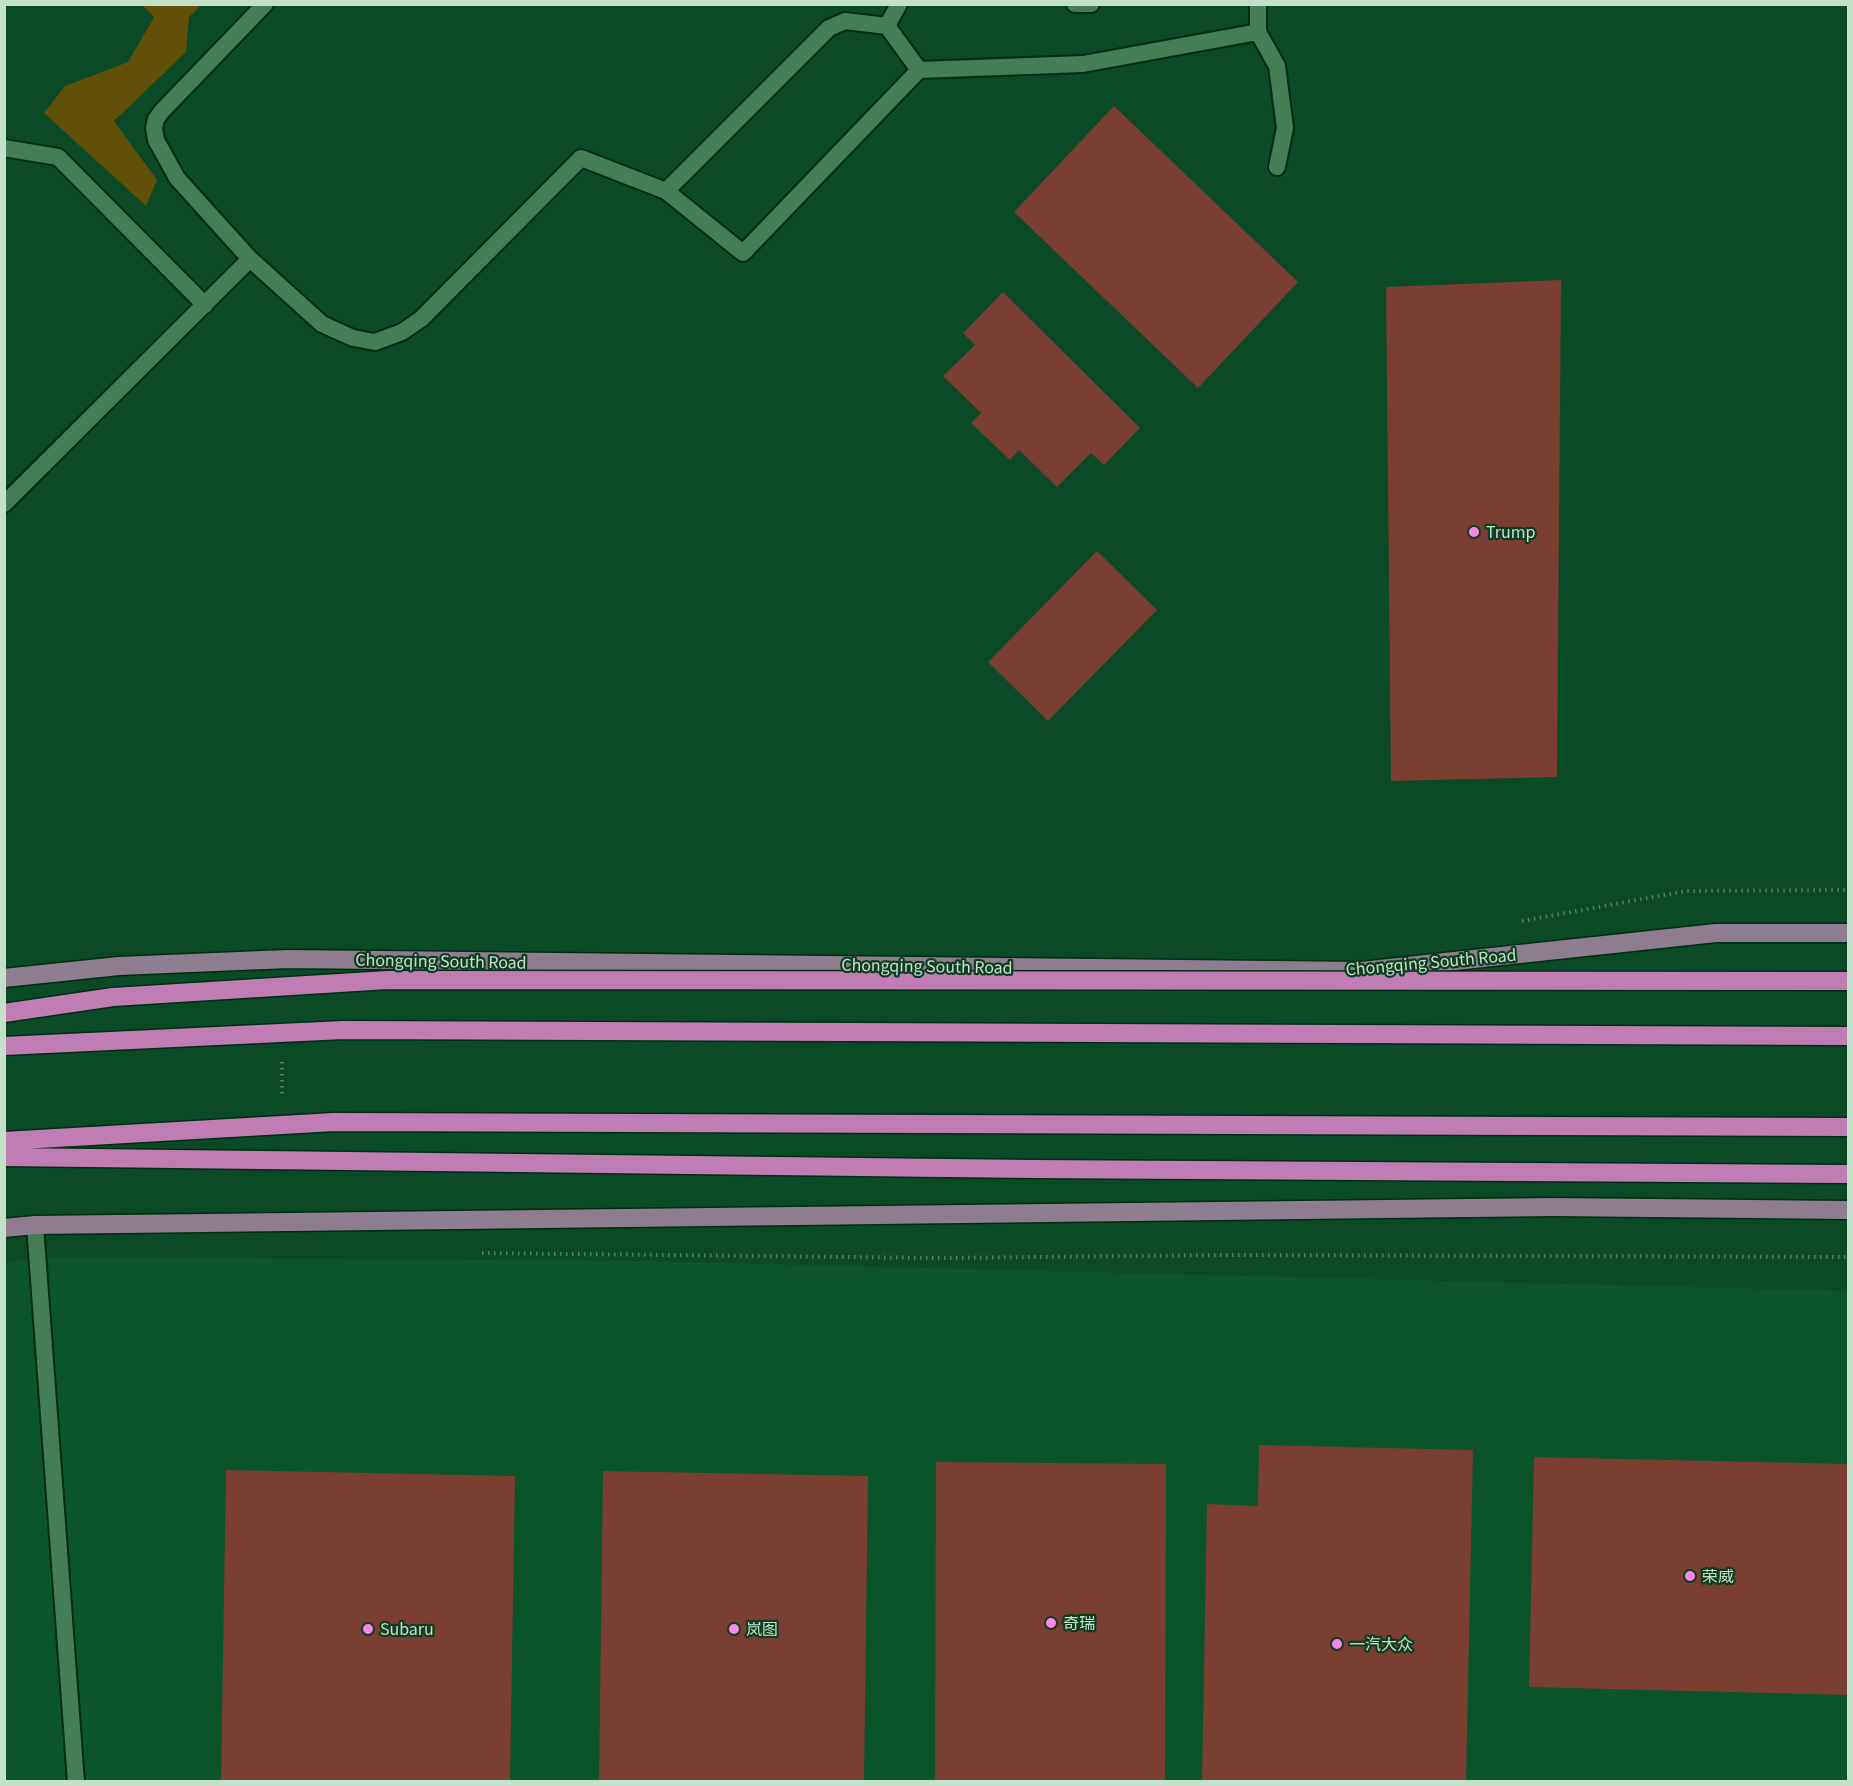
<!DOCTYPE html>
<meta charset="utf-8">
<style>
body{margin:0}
#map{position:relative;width:1853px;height:1786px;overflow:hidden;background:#0b4a26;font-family:Georgia,serif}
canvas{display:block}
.frame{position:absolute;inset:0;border:6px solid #c3e0ca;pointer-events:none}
</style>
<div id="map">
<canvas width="1853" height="1786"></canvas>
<div class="frame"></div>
</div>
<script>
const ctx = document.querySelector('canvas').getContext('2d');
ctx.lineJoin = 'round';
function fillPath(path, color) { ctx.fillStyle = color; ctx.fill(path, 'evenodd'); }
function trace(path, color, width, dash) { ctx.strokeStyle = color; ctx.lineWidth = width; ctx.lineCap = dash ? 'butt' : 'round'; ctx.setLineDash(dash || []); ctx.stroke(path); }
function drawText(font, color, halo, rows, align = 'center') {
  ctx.font = font + ' Georgia,"Noto Sans SC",serif'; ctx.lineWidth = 4.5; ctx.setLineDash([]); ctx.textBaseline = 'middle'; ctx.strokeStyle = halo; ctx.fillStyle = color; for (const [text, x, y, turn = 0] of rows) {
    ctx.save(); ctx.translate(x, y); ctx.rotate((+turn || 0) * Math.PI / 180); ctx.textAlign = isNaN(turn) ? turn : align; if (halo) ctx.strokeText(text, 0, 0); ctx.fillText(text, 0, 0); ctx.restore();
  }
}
fillPath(new Path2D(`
 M46,1257L643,1261L1848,1291V1781H5L4,1263Z`), '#0a552c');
fillPath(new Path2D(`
 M142,5H201L189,17L186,52L114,121L157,180L146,206L44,113L65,86L128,62L154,17Z`), '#624f08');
fillPath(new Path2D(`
 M1114,106L1298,282L1198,388L1014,212Z
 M1561,280L1557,777L1391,781L1386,287Z
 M1003,292L1140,428L1104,465L1091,453L1057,487L1019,450L1010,460L971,423L981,413L943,376L975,345L963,333Z
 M1097,551L1157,610L1048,721L988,662Z
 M1259,1445L1473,1450L1466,1782H1202L1207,1504L1258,1506Z
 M1534,1457L1848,1464V1695L1529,1687Z
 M936,1462L1166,1464L1165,1782H935Z
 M226,1470L515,1476L510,1782H221Z
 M603,1471L868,1476L864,1782H599Z`), '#7a3e32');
const lane = new Path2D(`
 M265,4L162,111L156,119L154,128L156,140L177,178L250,259L322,324L353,338L375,342L402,332L421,319L581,158L666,191L829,28L845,21L887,26L899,4
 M1075,4H1091
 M1258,4V32L1277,66L1285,128L1277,167
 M919,70L1083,64L1258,32
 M4,148L58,157L205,305
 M666,191L743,253L919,70L887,26
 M4,504L250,259
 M35,1225L76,1782`);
const primary = new Path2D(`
 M4,978L119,966L288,959L1361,971L1716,933H1848
 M4,1228L35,1225L1554,1207L1848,1210`);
trace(lane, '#002d13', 20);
trace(primary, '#002d13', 21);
trace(new Path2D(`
 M1522,921L1686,891L1848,890
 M282,1062V1096
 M482,1253L938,1258L1227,1255L1848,1257`), '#518365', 4, [1.5, 4.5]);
trace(lane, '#447d56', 16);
trace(primary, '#8e7d8e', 18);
const highwayBridge = new Path2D(`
 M4,1013L113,997L388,980L1848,981
 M4,1046L344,1030L1848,1036
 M4,1141L334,1122L1848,1127
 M4,1157L1032,1169L1848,1174`);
trace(highwayBridge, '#002d13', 21, []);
trace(highwayBridge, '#bf7db4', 18);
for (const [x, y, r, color] of [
 [1474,532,6,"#f987e9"],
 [1690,1576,6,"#f987e9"],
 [1051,1623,6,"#f987e9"],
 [368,1629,6,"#f987e9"],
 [734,1629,6,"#f987e9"],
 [1337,1644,6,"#f987e9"]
]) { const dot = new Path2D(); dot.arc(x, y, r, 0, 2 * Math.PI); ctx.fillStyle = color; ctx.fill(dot); trace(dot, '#103d21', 2); }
drawText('16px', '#c3e0ca', '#103d21', [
 ["Trump",1486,532],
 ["荣威",1702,1576],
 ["奇瑞",1063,1623],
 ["Subaru",380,1629],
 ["岚图",746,1629],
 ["一汽大众",1349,1644]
], 'left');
drawText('16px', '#c3e0ca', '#103d21', [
 ["Chongqing South Road",441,961,1],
 ["Chongqing South Road",1431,962,-5],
 ["Chongqing South Road",927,966,1]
]);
</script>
